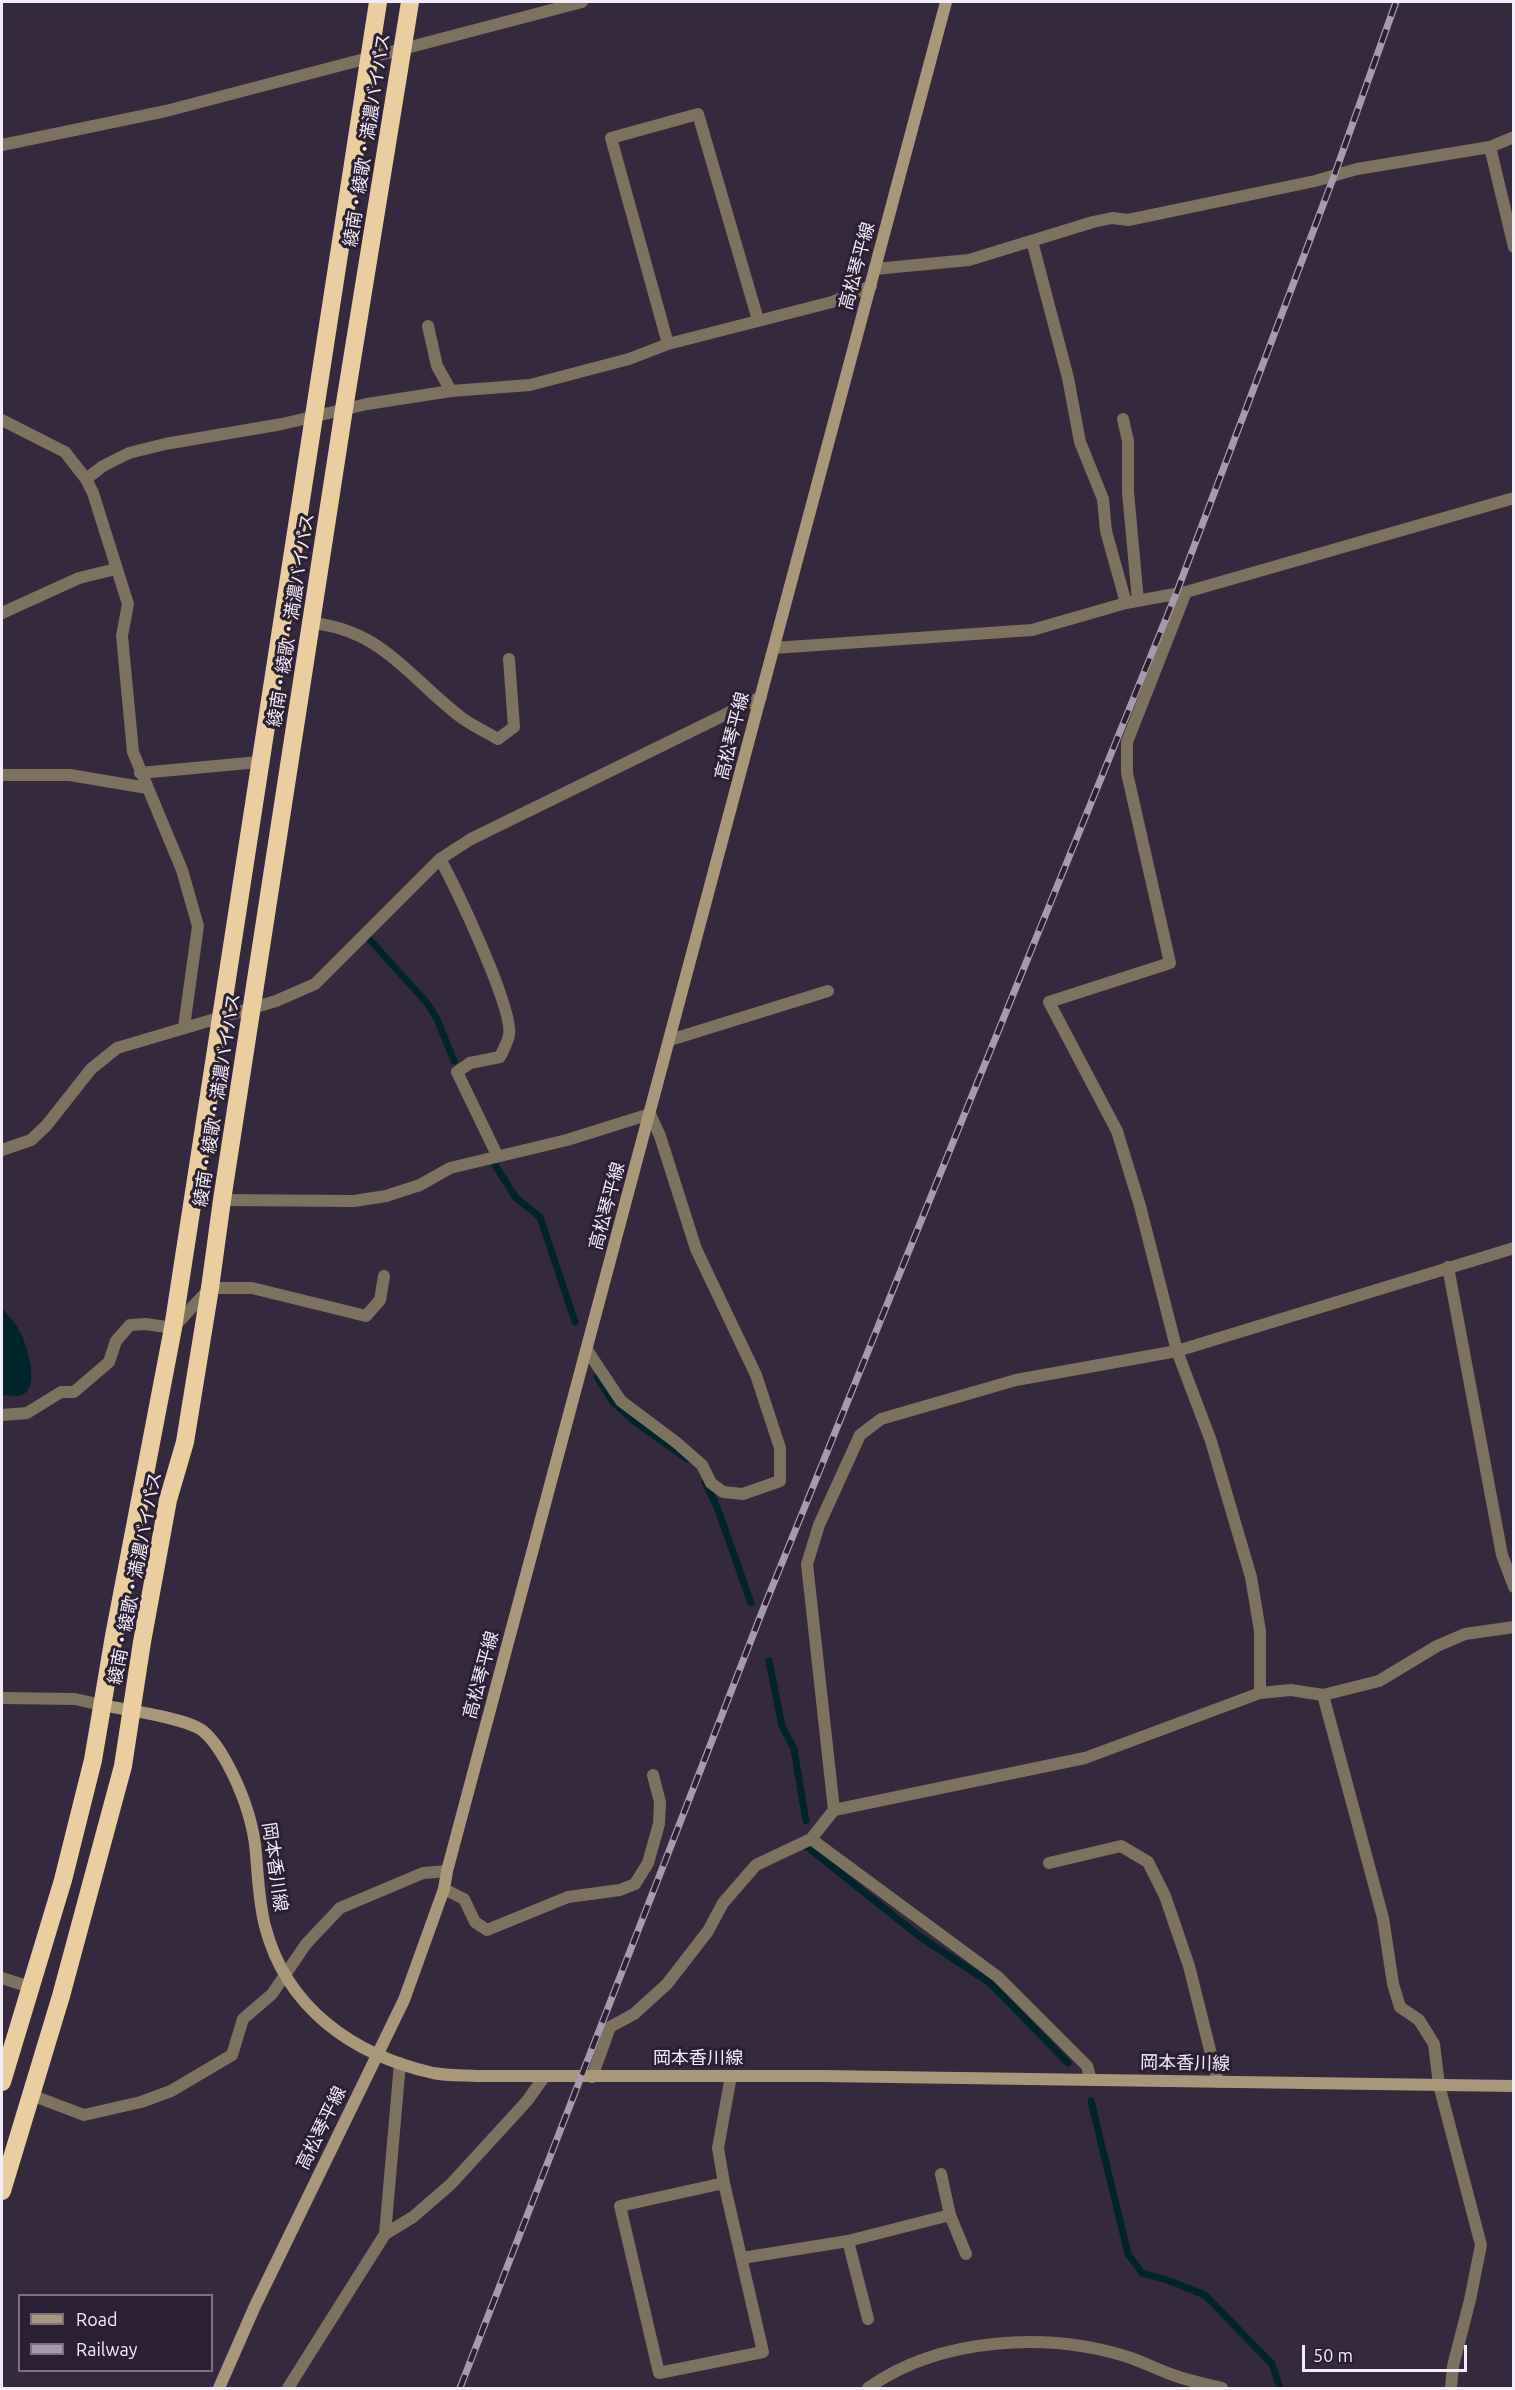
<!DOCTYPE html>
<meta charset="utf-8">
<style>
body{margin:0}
#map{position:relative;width:1515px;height:2390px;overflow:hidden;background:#35293d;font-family:Ubuntu,sans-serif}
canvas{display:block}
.frame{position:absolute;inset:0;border:3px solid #f2ebf8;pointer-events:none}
.legend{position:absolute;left:18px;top:2294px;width:195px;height:78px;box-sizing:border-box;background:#2b2032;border:2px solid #7b7181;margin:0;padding:8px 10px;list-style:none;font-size:18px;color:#f2ebf8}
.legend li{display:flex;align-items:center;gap:12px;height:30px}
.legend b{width:30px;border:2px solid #7b7181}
.scale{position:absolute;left:1302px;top:2345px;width:165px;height:27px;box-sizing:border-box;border:3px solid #f2ebf8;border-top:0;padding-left:8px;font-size:18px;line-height:21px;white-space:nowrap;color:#f2ebf8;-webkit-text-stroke:4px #2b2032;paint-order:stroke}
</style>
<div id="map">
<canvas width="1515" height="2390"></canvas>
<div class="frame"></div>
<ul class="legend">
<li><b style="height:8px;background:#a99779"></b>Road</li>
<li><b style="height:8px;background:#a59bab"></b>Railway</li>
</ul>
<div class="scale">50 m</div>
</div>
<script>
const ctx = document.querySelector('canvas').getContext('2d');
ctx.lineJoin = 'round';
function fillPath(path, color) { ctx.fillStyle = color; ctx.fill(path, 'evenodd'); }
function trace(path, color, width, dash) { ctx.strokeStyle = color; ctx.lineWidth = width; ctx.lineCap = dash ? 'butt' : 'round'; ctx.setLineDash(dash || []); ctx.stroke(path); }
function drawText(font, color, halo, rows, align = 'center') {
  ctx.font = font + ' Ubuntu,"Noto Sans JP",sans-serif'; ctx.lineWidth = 6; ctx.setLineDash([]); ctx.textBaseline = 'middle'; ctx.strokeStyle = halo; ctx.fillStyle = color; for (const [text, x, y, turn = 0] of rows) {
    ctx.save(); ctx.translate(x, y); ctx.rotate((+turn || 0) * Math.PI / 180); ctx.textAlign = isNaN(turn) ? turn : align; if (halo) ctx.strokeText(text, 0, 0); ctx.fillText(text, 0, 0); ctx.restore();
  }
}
fillPath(new Path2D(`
 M2,1308C5,1312 9,1316 13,1321C24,1334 37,1372 29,1388C25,1398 12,1396 4,1395L2,1397Z`), '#01242b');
trace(new Path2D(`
 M370,940L427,1003L437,1019L454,1061
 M495,1165L516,1198L540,1217L575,1322
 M597,1377L613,1402L635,1422L687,1459
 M705,1482L717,1507L751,1603
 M769,1661L782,1726L794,1749L806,1821
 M806,1846L919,1936L990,1983L1068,2063
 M1091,2101L1128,2254L1142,2273L1167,2280L1205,2295L1272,2364L1280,2388`), '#01242b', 7);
trace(new Path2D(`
 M2,145L166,111L582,2
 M1490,147L1514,247
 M1032,241L1068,378L1080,442L1103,499L1106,531L1126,603
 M875,269L969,260L1093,222L1112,218L1128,220L1157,214L1315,181L1357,169L1490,147L1514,137
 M428,326L437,366L451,391
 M668,344L611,138L698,114L758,320
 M1123,419L1128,441V492L1138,601
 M2,420L65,452L86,479L93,493L128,604L122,636L133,752L182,870L198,926L184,1027
 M86,479L103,466L129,453L165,444L282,424L367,404L451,391L530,385L629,359L668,344L832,302L871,286
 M1186,592L1127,742V773L1170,963L1049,1002L1117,1131L1140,1206L1177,1351L1211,1441L1251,1577L1260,1631V1693
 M2,613L79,578L116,569
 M312,623C383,630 410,679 462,718C473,726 486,732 498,739L514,727L509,659
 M774,648L1032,630L1126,603L1186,592L1514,498
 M140,773L259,762
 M2,775H70L147,788
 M440,859C455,885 514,1010 509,1035C508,1042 503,1050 500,1057L470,1063L457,1072L497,1155
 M670,1040L828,991
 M2,1150L31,1140L46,1126L91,1069L117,1048L276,1001L315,984L440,859L471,839L761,697
 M222,1200L354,1201L386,1196L420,1185L450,1168L567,1140L650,1114L660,1136L696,1249L756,1375L780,1448V1481L743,1494L723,1492L711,1483L702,1465L677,1443L621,1401L587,1350
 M1448,1267L1502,1555L1514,1587
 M2,1415L27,1413L61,1392H74L109,1362L116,1341L130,1325L146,1324L173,1328L210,1288H252L366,1316L380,1300L384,1276
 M1323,1695L1383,1918L1393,1984L1400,2007L1419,2020L1434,2044L1439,2085L1481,2245L1470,2300L1453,2366L1451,2388
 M2,1698L75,1699L102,1705
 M834,1810L1085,1758L1260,1693L1291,1690L1323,1695L1379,1681L1437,1646L1465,1634L1514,1627
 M811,1839L998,1977L1087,2066L1091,2080
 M1049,1863L1121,1846L1148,1862L1165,1896L1189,1966L1218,2082
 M444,1889L464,1899L475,1922L487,1930L568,1897L620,1890L635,1884L648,1863L659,1824L660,1802L653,1775
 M2,1978L30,1987
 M592,2077L610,2027L634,2014L667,1984L708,1931L723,1903L756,1865L811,1839L834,1810L807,1564L819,1525L860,1435L881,1419L1016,1380L1177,1351L1514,1248
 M31,2095L84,2115L141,2102L171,2091L232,2055L243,2019L272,1994L306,1944L340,1908L423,1873L447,1871
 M941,2174L950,2215L966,2254
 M724,2183L620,2206L659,2373L763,2352L724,2183L718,2148L731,2076
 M385,2234L400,2063
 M848,2241L868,2319
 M742,2258L848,2241L950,2215
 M288,2388L385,2234L413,2217L451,2184L527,2101L544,2077
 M868,2388C940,2337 1049,2331 1131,2358C1145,2363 1159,2370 1173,2375C1189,2381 1206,2384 1222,2388`), '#7d715f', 12);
trace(new Path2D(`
 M102,1705C125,1710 187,1718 203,1731C213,1739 221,1752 227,1763C241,1789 251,1816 255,1844C258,1871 258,1899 265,1926C286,2008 353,2055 433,2073C448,2076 464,2075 479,2076H822L1514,2086
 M219,2388L255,2306L404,2000L444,1889L447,1871L946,2`), '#a99779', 12);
trace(new Path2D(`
 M2,2082L63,1880L93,1760L114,1636L173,1328L378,2
 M2,2191L61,1996L123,1766L142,1642L168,1500L185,1442L210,1288L222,1200L344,409L410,2`), '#eace9f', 18);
const rail = new Path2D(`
 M460,2388L762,1612L1176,594L1334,176L1396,2`);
trace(rail, '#a59bab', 7);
trace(rail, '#2b2032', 4.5, [14]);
drawText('18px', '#f2ebf8', '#2b2032', [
 ["綾南・綾歌・満濃バイパス",367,140,-81],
 ["高松琴平線",857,266,-75],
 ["綾南・綾歌・満濃バイパス",291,620,-81],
 ["高松琴平線",732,736,-76],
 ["綾南・綾歌・満濃バイパス",217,1100,-81],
 ["高松琴平線",607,1206,-75],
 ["綾南・綾歌・満濃バイパス",135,1578,-79],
 ["高松琴平線",481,1675,-75],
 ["岡本香川線",275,1867,82],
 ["岡本香川線",698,2058],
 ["岡本香川線",1185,2063,1],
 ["高松琴平線",321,2128,-64]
]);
</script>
